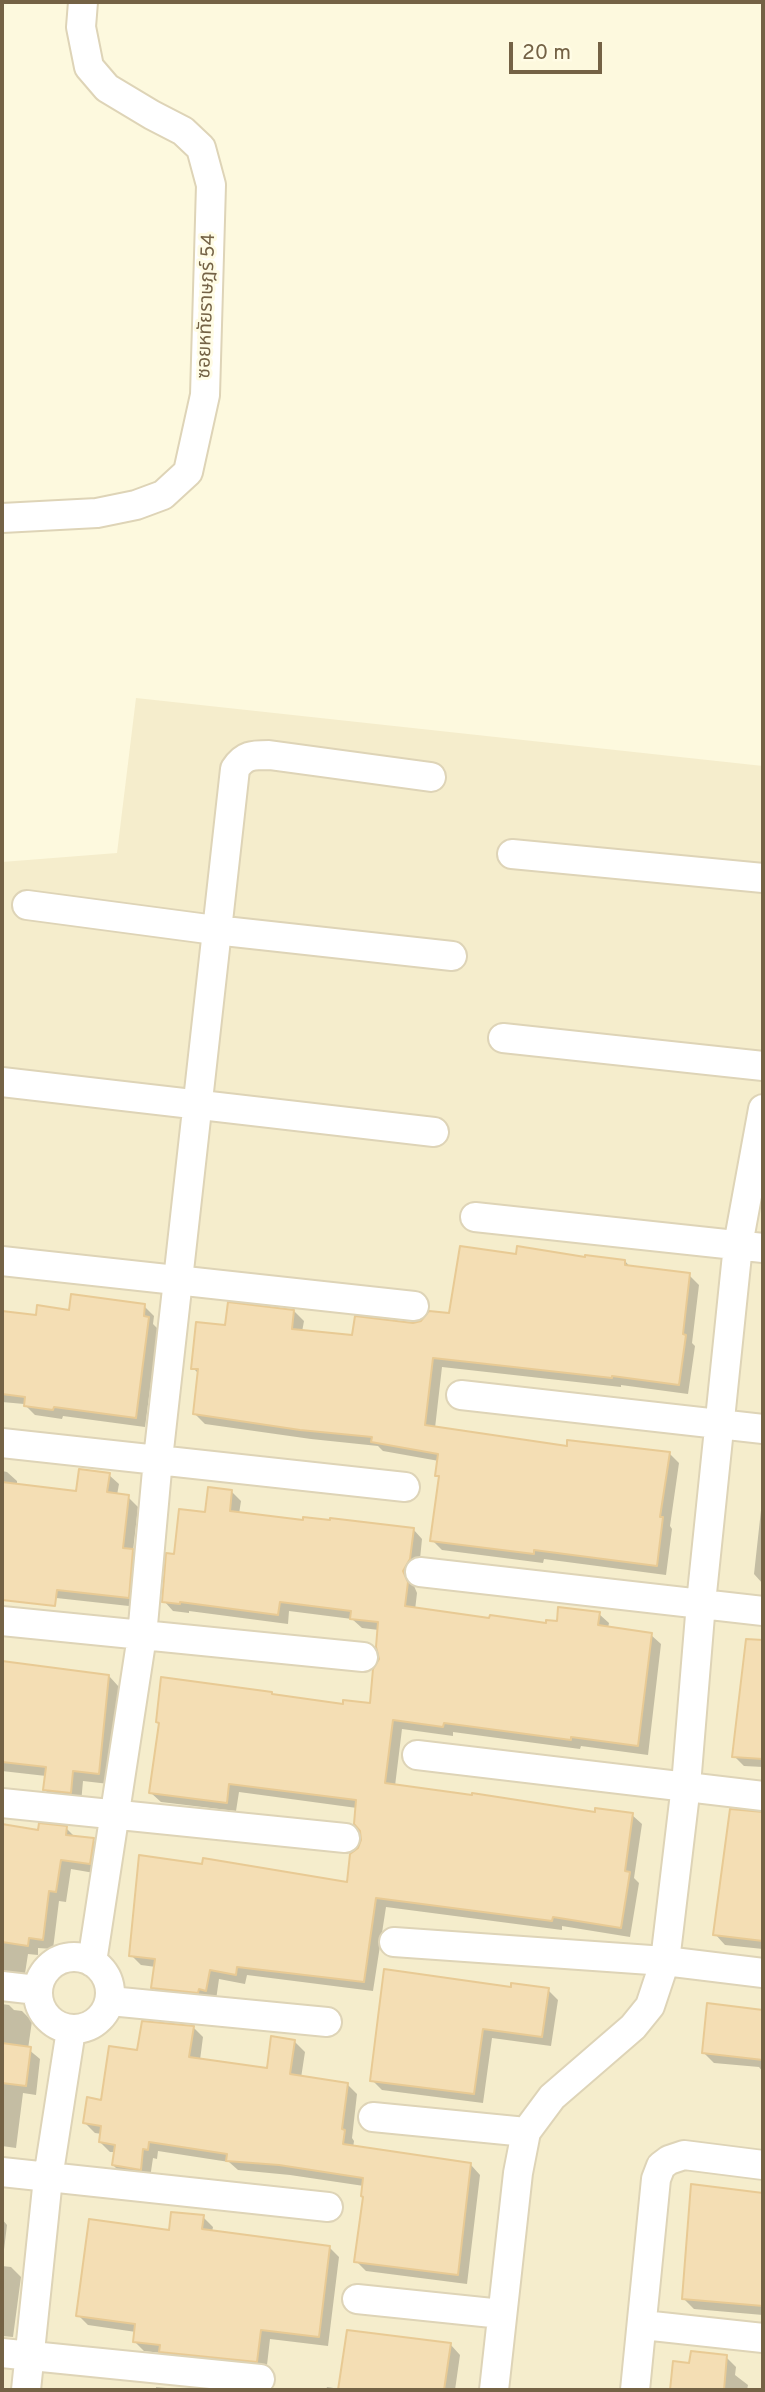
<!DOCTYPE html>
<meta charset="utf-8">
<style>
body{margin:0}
#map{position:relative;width:765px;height:2392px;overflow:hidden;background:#fdf9de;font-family:Overpass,sans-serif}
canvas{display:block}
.frame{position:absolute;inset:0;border:4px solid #746245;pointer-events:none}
.scale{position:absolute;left:509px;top:42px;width:93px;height:32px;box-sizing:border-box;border:4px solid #746245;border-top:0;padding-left:9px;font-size:21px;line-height:24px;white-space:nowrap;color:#746245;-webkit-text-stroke:5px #fffce5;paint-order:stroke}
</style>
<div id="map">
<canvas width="765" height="2392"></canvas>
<div class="frame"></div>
<div class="scale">20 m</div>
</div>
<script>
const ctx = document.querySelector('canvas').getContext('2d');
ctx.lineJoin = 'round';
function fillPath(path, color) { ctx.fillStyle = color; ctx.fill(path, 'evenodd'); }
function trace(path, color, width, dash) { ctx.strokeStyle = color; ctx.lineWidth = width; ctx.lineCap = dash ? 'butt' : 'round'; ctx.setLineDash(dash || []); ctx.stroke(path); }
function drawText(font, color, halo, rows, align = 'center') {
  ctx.font = font + ' Overpass,"Noto Sans Thai",sans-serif'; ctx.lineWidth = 6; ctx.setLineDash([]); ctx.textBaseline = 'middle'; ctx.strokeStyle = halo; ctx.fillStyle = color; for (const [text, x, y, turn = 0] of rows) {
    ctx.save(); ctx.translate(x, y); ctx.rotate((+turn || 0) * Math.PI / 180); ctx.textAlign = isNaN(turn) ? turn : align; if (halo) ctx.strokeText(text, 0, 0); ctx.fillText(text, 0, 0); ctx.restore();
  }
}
fillPath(new Path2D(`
 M136,698L763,766V2390H2V862L117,853Z`), '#f5edcc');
fillPath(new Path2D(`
 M517,1255L625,1261L631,1268L689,1275L699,1285L692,1343L695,1346L688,1394L621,1385V1387L442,1367L435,1428L568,1448L669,1453L679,1463L670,1526L672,1529L666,1575L544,1559L543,1563L442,1550L432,1540L441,1479L437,1475L439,1461L383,1451L378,1446L311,1439L205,1424L195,1414L199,1374L193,1368L227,1327L294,1311L304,1321L302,1332L354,1337L451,1315Z
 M144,1306L154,1316L153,1324L158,1329L145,1427L63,1416L62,1419L35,1415L24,1404L2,1402V1312L37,1317Z
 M2,1471L7,1472L17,1481V1486L78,1493L109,1475L119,1484L117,1495L128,1497L138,1507L133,1551L142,1560L138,1607L2,1592Z
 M231,1491L241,1501L239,1514L304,1522L413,1529L422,1539L419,1569L412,1581L417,1593L415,1610L547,1625L599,1614L609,1623L608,1628L651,1635L661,1644L648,1755L581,1746L580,1749L453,1732V1736L402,1729L395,1786L596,1814L632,1815L642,1824L634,1878L639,1883L630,1937L562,1926V1930L386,1907L373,1991L247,1975L245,1984L219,1979L216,2000L163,1997L153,1988L156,1967L141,1965L131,1955L348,1884L363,1839L357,1808L239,1792L236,1811L161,1802L151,1793L161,1725L157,1722L274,1697L344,1706L371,1705L381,1658L379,1630L362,1628L352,1619L289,1611L288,1624L189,1611V1613L173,1611L164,1601L176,1555L206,1514Z
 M763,1492V1584L754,1574Z
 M747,1651L763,1653V1767L744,1766L734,1756Z
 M2,1663L109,1676L119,1687L109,1784L83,1781L81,1803L55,1800L45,1790L46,1776L2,1771Z
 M731,1811L763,1814V1949L725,1945L715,1934Z
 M2,1826L40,1832L66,1828L76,1838L93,1840L104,1850L100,1874L71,1869L66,1902L59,1901L53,1949L38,1948V1955L28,1954L24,1980L2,1984Z
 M512,1989L548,1990L558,2000L551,2046L492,2038L483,2103L382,2090L372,2080Z
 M2,2004L9,2005L14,2010L22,2011L32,2021L28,2049L40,2059L36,2095L23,2093L16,2148L2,2146Z
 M709,2005L763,2012V2072L759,2067L714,2063L704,2053Z
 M193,2027L203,2037L200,2060L268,2070L295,2042L305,2052L301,2078L347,2084L357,2094L352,2138L354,2141L353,2148L471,2165L480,2175L467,2284L366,2271L356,2261L365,2198L364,2186L290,2175L238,2170L229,2162L158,2151L157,2159L153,2158L150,2178L123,2175L113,2165L115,2152H110L100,2142L102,2134L95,2133L85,2123L139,2052Z
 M693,2186L763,2194V2315L694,2309L684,2299Z
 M203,2217L213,2227L212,2232L329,2247L339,2257L328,2346L270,2339L267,2365L265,2364L264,2371L171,2361L162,2353L144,2351L134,2341L136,2332L88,2325L78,2315L170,2232Z
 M2,2219L7,2225L2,2266L11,2267L21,2277L13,2337L2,2336Z
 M450,2344L460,2355L455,2390H326L327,2387L340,2389Z
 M726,2357L736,2367L735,2375L748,2385L747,2390H671L674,2363L691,2365Z
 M156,2387L188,2390H156Z`), '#0003');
const building = new Path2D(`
 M460,1246L516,1254L517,1246L585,1257V1255L625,1260V1265L690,1273L683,1334L686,1335L679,1385L612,1376V1378L433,1358L425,1425L567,1446V1440L670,1452L660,1517H663L657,1566L534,1550V1554L430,1541L439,1476H435L438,1454L371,1442L372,1437L300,1430L193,1414L198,1369H191L196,1322L225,1325L228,1302L294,1310L292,1329L352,1335L355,1316L413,1323L421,1321L429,1311L449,1313Z
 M71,1294L145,1304L144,1316L149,1317L136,1418L54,1407L53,1410L24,1406L25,1397L2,1394V1311L36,1315L37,1305L69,1310Z
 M79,1469L110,1473L107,1492L129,1495L123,1548L133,1549L129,1598L57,1590L55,1606L2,1600V1482L76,1491Z
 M208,1487L232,1490L230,1511L303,1520V1517L330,1520V1518L414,1528L410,1559L403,1571L408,1582L405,1606L489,1618L490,1615L546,1623V1620L557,1621L558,1607L600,1612L598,1625L652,1633L638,1746L571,1737V1740L444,1723L443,1727L393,1720L385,1783L472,1795V1793L595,1812V1808L633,1813L625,1871L630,1872L621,1928L553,1917L552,1921L376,1898L364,1982L237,1967L236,1975L210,1970L206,1991L199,1989L198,1993L151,1988L155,1959L129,1956L139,1855L202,1864L203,1858L347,1882L350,1854L358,1848L361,1840L360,1831L354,1824L356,1800L229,1784L227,1803L149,1793L159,1723L156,1722L161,1677L272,1692V1694L343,1704V1700L370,1703L373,1669L379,1659L376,1647L378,1622L350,1619L351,1611L280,1602L278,1615L180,1602V1604L162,1602L166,1553L174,1554L179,1509L205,1512Z
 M746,1639L763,1640V1759L732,1757Z
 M2,1661L109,1675L99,1774L73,1771L71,1793L43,1790L46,1767L2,1762Z
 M730,1809L763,1812V1941L713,1935Z
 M39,1823L67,1826L66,1835L94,1838L90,1864L61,1860L56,1892L49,1891L43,1940L29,1938L28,1946L2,1942V1824L38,1830Z
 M384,1969L511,1987V1983L549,1988L542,2037L483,2029L474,2094L370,2081Z
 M707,2003L763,2010V2060L702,2053Z
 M142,2021L194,2026L189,2057L267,2068L271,2036L295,2040L290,2074L348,2083L342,2129L345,2130L343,2144L471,2163L458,2275L354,2262L363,2197L361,2196L363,2178L279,2165L226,2161L227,2154L149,2142L148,2150L143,2149L141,2170L112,2165L115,2145L99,2142L101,2126L83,2123L87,2097L101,2100L109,2046L137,2050Z
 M2,2043L31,2047L26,2086L2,2083Z
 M691,2184L763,2193V2306L682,2299Z
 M171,2212L204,2215L202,2229L330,2246L319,2337L261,2330L257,2362L159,2352L160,2345L133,2342L135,2324L76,2316L89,2219L169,2230Z
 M347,2330L451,2343L444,2390H338Z
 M691,2351L727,2355L724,2390H670L673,2361L689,2363Z`);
fillPath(building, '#f4deb4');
trace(building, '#e8ca94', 2);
const minor = new Path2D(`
 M2,518L97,513L136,505L163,495L188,472L205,395L211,185L201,148L183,131L152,115L107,88L89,67L81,27L83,2
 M512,854L763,878
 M27,905L215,930L452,956
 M503,1038L763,1066
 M2,1082L434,1132
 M475,1217L763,1248
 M2,1261L414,1306
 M461,1395L763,1429
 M2,1443L405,1487
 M420,1572L763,1611
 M2,1621L363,1657
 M417,1755L763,1796
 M2,1803L345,1838
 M394,1942L665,1961L763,1973
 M38 1993a36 36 0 1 1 72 0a36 36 0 1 1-72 0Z
 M92,1962L142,1636L158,1459L235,769C244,755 252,755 269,755L431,777
 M2,1986L37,1990
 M110,2001L327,2022
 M373,2117L526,2132
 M2,2172L328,2207
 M357,2299L502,2314
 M643,2325L763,2338
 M2,2353L260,2379
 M26,2390L48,2178L71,2030
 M494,2390L518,2173L526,2132L552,2097L633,2027L650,2006L665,1961L686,1785L701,1603L738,1245L763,1109
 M635,2390L656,2179L661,2166L669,2160L684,2155L763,2165`);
trace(minor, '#ded4b7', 32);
trace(minor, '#fff', 28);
drawText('19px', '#746245', '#fffce5', [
 ["ซอยหทัยราษฎร์ 54",208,306,-88]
]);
</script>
